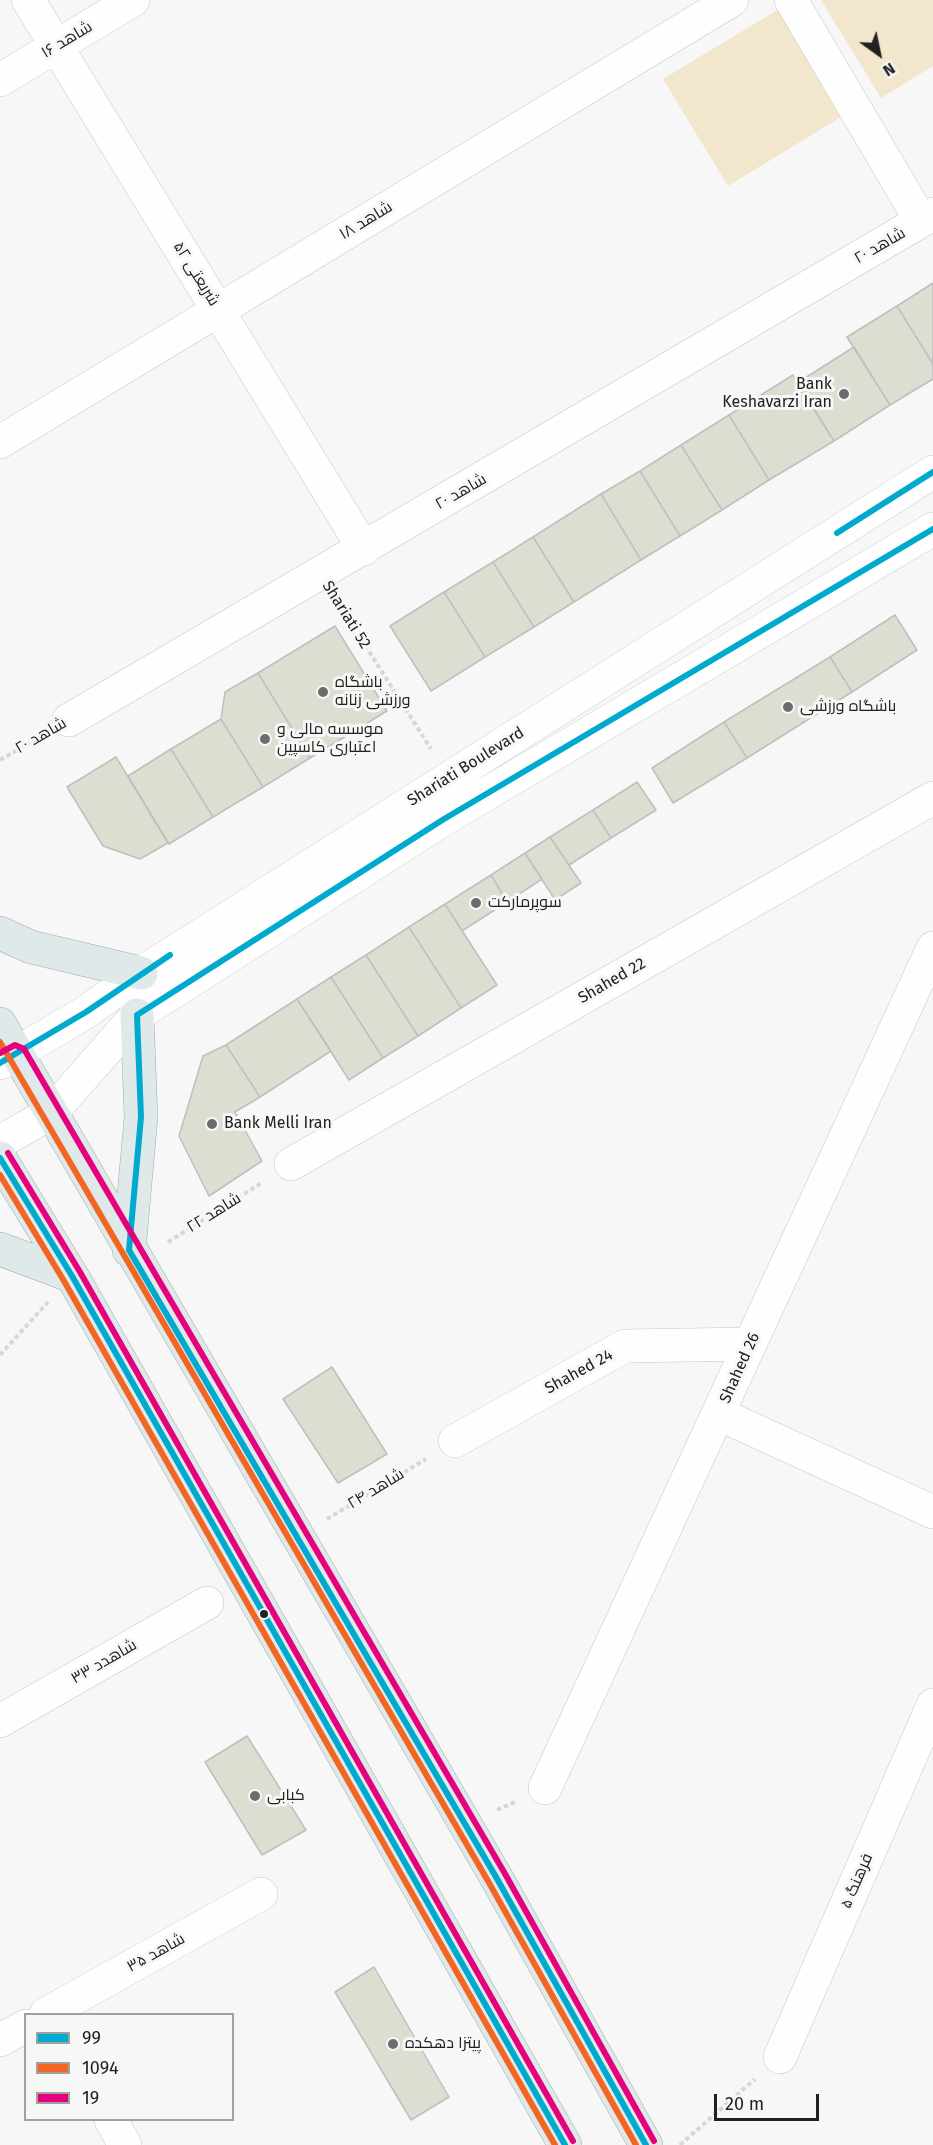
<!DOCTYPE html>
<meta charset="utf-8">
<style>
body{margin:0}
#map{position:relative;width:933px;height:2145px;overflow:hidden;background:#f7f7f7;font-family:"Fira Sans",sans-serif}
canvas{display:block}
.legend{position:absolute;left:24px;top:2013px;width:210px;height:108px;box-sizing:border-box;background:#f6f8f6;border:2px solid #a0a2a0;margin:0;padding:8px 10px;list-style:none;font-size:18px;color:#202120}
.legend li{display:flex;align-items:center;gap:12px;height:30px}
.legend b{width:30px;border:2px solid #a0a2a0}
.north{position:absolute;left:849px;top:24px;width:60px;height:60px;-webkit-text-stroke:4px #f6f8f6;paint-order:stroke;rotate:147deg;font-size:16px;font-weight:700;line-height:24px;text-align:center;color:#202120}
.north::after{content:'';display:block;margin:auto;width:21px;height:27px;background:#202120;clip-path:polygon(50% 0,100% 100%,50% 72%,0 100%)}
.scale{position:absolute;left:714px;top:2094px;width:105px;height:27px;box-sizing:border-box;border:3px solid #202120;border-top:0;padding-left:8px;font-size:18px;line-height:21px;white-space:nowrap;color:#202120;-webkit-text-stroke:4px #f6f8f6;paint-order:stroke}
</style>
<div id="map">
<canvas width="933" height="2145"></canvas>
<ul class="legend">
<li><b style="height:8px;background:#00a9ce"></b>99</li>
<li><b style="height:8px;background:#f26522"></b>1094</li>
<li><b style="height:8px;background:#e5007d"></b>19</li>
</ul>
<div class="north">N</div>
<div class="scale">20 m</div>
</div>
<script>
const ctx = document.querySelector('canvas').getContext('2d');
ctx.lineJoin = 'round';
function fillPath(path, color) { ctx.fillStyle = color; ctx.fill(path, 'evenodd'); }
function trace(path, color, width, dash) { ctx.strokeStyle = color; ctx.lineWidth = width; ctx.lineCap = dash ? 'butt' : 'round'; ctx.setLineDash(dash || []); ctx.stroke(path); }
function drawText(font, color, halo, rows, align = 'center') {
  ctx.font = font + ' "Fira Sans",Cairo,sans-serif'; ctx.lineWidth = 6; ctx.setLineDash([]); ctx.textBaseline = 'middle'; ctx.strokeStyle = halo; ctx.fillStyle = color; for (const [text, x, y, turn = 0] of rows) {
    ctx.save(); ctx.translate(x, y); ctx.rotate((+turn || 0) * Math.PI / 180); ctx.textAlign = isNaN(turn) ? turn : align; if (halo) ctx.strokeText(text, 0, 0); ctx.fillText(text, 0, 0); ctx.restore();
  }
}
fillPath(new Path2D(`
 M821,0H933V66L881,98Z
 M779,9L844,115L728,186L663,79Z`), '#f2e6cc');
const building = new Path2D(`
 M933,283V364L897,306Z
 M897,306L933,364V379L890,405L847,337Z
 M854,347L890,405L834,441L797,383Z
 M793,375L834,441L769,480L729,415Z
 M729,415L769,480L722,510L681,445Z
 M681,445L722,510L680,536L640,471Z
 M640,471L680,536L641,560L601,494Z
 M601,494L641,560L574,602L533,537Z
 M533,537L574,602L534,627L493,562Z
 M493,562L534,627L485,657L444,592Z
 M444,592L485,657L431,691L390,626Z
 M895,615L917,650L852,692L830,657Z
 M335,626L387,711L310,758L258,673Z
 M830,657L852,692L747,758L724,722Z
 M258,673L310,758L263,787L221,719L225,692Z
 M221,719L263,787L213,817L171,749Z
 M724,722L747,758L673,803L652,768Z
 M171,749L213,817L169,844L128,776Z
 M116,757L168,843L140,859L103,846L67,787Z
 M637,782L656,810L611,838L593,810Z
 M593,810L611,838L569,865L550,837Z
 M550,837L581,883L555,900L525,853Z
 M525,853L542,879L507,902L491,875Z
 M491,875L507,902L462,931L445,904Z
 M445,904L497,985L461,1008L409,927Z
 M409,927L461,1008L418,1036L366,955Z
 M366,955L418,1036L383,1058L331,977Z
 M331,977L383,1058L349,1080L297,999Z
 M297,999L331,1051L260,1097L226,1045Z
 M226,1045L260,1097L235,1112L262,1161L209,1196L179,1136L203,1056Z
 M332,1367L387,1454L338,1483L283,1399Z
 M247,1736L306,1830L262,1855L205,1762Z
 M374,1967L449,2097L411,2120L335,1992Z`);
fillPath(building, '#dbded0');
trace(building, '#bfbfbe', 1.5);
const street = new Path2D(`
 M28,0L364,549
 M791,0L921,221
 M0,80L133,0
 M0,442L732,0
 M69,720L933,214
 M291,1164L933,798
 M719,1414L933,1512
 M455,1441L625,1346L750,1344
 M0,1721L207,1603
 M545,1788L933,948
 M46,2014L261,1894
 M0,2040L26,2026
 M780,2057L933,1705
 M111,2120L125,2145`);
const secondary = new Path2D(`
 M0,1063L86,1012L141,973L933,472
 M0,1142L51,1113L137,1015L444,819L933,529`);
const primary = new Path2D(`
 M0,933L31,947L141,973
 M0,1024L496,1877L646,2145
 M0,1158L72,1276L565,2145
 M0,1249L72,1276
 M129,1250L141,1117L137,1015`);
trace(street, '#c7c7c7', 34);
trace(secondary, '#c7c7c7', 34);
trace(primary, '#9cadab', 34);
trace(new Path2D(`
 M337,601L431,749
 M0,760L41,736
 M168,1242L263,1182
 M0,1355L48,1302
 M327,1519L426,1459
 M497,1810L515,1802
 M680,2145L755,2079`), '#d6d7d6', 4, [4.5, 3]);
trace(street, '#fefefe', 33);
trace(secondary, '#fefefe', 33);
trace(primary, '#e0e9e9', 33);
trace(new Path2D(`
 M837,533L933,472
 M0,1063L86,1012L170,955
 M0,1158L72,1276L565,2145
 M646,2145L496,1877L129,1250L141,1117L137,1015L444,819L933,529`), '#00a9ce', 6);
trace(new Path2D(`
 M0,1042L488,1881L636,2145
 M0,1175L64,1281L555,2145`), '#f26522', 6);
trace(new Path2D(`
 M0,1053L15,1045L24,1049L504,1872L654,2141
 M8,1153L80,1272L573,2141`), '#e5007d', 6);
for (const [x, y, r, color] of [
 [844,394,6,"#6b6c6b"],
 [323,692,6,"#6b6c6b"],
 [788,707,6,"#6b6c6b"],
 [265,739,6,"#6b6c6b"],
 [476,903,6,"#6b6c6b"],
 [212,1124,6,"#6b6c6b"],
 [264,1614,5,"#202120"],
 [255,1796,6,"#6b6c6b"],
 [393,2044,6,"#6b6c6b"]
]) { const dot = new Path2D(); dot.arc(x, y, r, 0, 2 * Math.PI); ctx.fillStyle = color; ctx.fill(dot); trace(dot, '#f6f8f6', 2); }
drawText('16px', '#202120', '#f6f8f6', [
 ["شاهد ۱۶",67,40,-31],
 ["شاهد ۱۸",366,221,-31],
 ["شاهد ۲۰",880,246,-30],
 ["شریعتی ۵۲",196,274,58],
 ["شاهد ۲۰",461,492,-30],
 ["Shariati 52",346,615,58],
 ["شاهد ۲۰",41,736,-30],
 ["Shariati Boulevard",466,767,-32],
 ["Shahed 22",612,981,-30],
 ["شاهد ۲۲",214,1213,-32],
 ["Shahed 26",740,1368,-66],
 ["Shahed 24",579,1372,-29],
 ["شاهد ۲۴",376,1489,-31],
 ["شاهدد ۳۳",104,1662,-30],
 ["فرهنگ ۵",857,1881,-67],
 ["شاهد ۳۵",156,1953,-29]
]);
drawText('16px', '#202120', '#f6f8f6', [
 ["Bank",832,385,"right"],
 ["Keshavarzi Iran",832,403,"right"],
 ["باشگاه",335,683],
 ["ورزشی زنانه",335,701],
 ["باشگاه ورزشی",800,707],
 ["موسسه مالی و",277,730],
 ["اعتباری کاسپین",277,748],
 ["سوپرمارکت",488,903],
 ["Bank Melli Iran",224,1124],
 ["کبابی",267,1796],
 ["پیتزا دهکده",405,2044]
], 'left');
</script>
